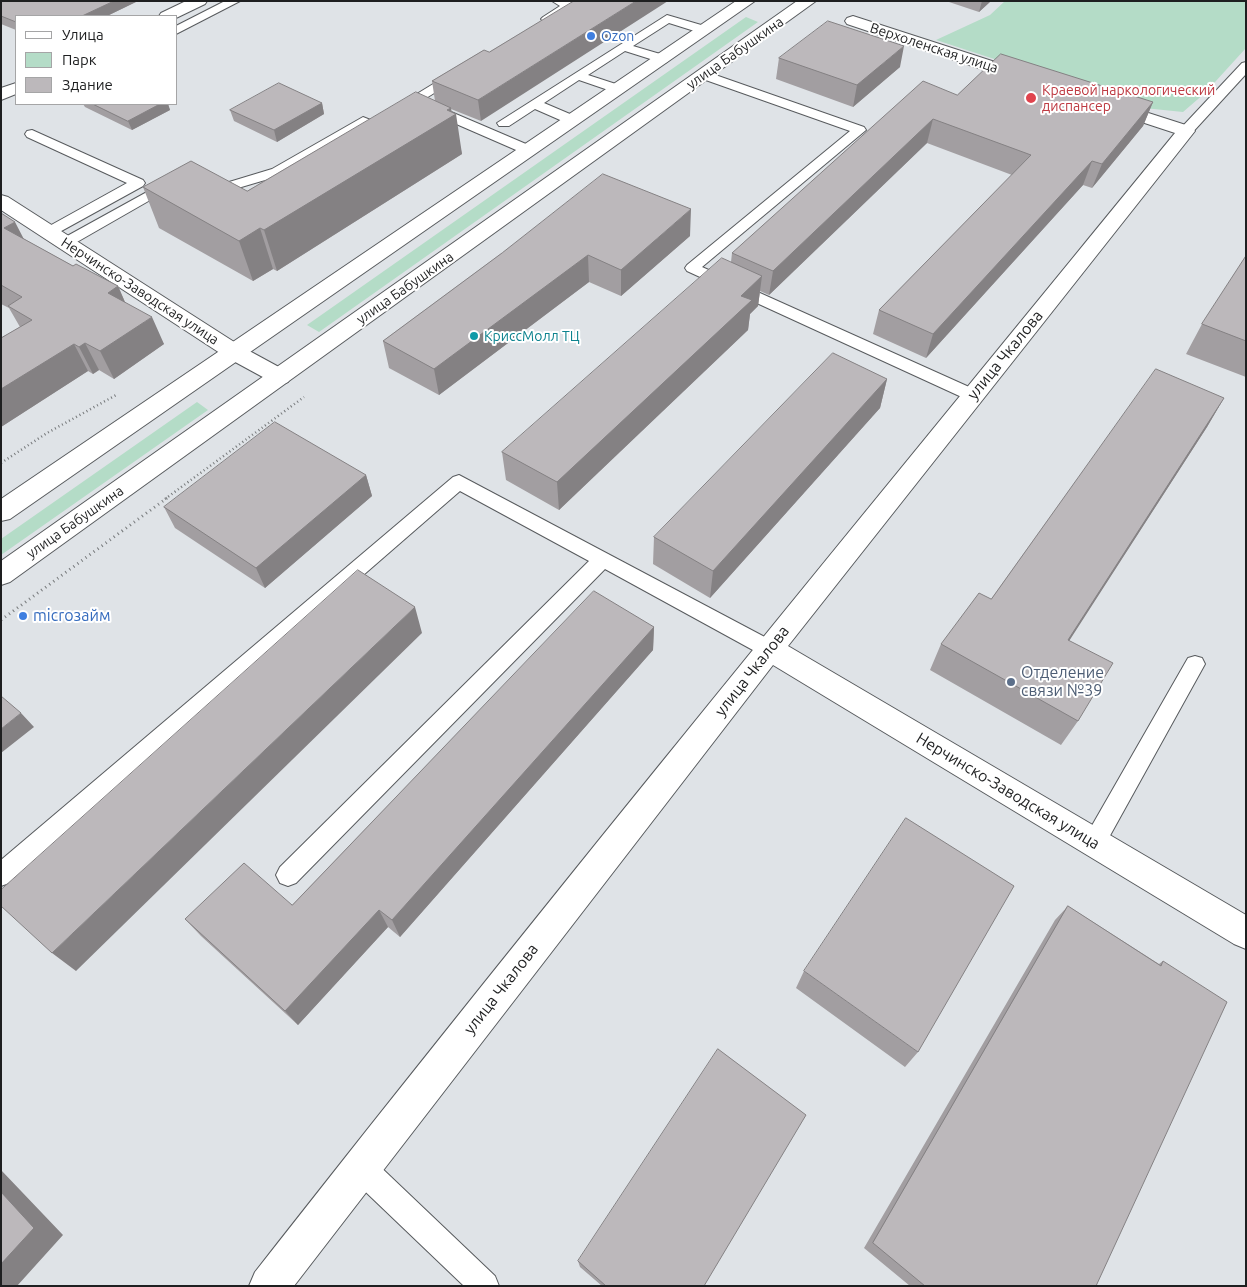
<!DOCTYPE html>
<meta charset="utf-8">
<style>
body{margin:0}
#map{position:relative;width:1247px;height:1287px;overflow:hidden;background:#dfe3e7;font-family:Ubuntu,sans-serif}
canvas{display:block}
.frame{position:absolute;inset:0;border:2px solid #1e1f20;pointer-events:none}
.legend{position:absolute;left:15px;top:15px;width:162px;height:90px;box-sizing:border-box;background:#fff;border:1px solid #a5a5a6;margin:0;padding:6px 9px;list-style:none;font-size:15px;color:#1e1f20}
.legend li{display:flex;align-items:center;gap:10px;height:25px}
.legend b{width:25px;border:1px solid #a5a5a6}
</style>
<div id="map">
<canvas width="1247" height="1287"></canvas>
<div class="frame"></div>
<ul class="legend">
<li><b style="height:6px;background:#fff"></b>Улица</li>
<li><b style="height:14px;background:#b4dcc7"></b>Парк</li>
<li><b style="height:14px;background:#bcb8bb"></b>Здание</li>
</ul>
</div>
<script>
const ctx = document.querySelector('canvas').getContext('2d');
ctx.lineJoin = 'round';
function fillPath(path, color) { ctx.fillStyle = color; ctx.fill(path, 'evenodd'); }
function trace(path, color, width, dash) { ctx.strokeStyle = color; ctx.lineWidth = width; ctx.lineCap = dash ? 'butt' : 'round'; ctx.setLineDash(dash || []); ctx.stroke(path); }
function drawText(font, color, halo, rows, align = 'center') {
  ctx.font = font + ' Ubuntu,sans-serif'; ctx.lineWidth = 4; ctx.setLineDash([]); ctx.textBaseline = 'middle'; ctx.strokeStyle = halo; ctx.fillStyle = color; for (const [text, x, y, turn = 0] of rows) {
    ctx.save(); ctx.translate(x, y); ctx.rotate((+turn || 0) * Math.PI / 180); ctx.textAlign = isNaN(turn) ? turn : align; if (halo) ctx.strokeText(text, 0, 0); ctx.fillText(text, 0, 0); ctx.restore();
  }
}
fillPath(new Path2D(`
 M1005,1H1246V48L1205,93L1183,112L1144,108L936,40L990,15Z
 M746,17L758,22L319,332L307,325Z
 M197,402L208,410L1,555V539Z`), '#b4dcc7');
const lane = new Path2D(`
 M225,1H240L176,34V26Z
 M552,1H569L575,5L551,21H543L541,19L543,17L560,6Z
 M667,15L708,27L710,30L704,34L669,23L633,46L667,56L669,59L667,62L663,63L625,51L588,75L622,86L624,89L622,92H614L579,80L544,103L577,117L579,120L577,123H567L535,109L509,126H499L497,123Z
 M1246,62V74L1191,134H1181L1179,131L1181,128L1242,63Z
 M456,70L460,71L462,74L460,77L423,100L533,147L535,150L533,153H523L408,103L407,100Z
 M704,71L864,127L866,130L702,267L978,391L980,395L978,399L972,401L966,399L687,271L685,268L687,265L850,131L700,78L698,75L700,72Z
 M363,117L383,125L385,128L378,132L364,126L282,175L211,196L204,192L206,189L272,169Z
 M32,130L143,180L145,183L143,186L54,235H44L42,232L44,229L127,183L27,137L25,134L27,131Z
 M156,187H172L179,191L172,195H159L70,246H60L58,243L60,240Z
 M459,475L776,643L779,649L776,655L769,657L762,655L605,569L296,883L288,886L280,883L276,875L280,867L589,561L460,491L9,883L1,886V860L453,477Z
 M1195,656L1202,658L1205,664L1102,850L1094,854L1086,850L1083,843L1086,836L1188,658Z
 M360,1154L370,1157L495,1276L499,1286H464L350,1177L347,1167L350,1157Z`);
const street = new Path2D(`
 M186,1H207L205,4L176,18L159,16L161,13Z
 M853,16L1029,73L1032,77L1029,81L1023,82L1017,81L847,24L845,21L847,18Z
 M16,83V94L1,100V88Z
 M1111,101L1192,127L1195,131L788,646L1246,915V949L1234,944L773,665L294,1286H249L255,1272C556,888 866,511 1175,133L1105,110L1102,106L1105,102Z
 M1,195L8,197L242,347L288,372L291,377L288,382L280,385L272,382L226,357L1,210Z`);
const primary = new Path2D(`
 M736,1H755L10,519L1,521V499Z
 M797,1H816L10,582L1,585V561Z`);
trace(lane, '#585b5e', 2);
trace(street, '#585b5e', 2);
trace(primary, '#585b5e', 2);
trace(new Path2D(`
 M1,463L47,433L118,394
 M165,499L304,397`), '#76797b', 2.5, [1, 3]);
trace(new Path2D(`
 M1,620L167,498`), '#76797b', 3, [1, 4]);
fillPath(lane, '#fff');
fillPath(street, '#fff');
fillPath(primary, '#fff');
fillPath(new Path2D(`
 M1,1H138L107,16H16V30L1,24Z
 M946,1H991L979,12Z
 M484,50L481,121L451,109L462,154L277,271L273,269L253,281L159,228L143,187L247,191L435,101L432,81Z
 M779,58L900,67L853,107L776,79Z
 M957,95L1153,102L1143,126L1092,188L1083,185L926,358L873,334L879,310L1012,175L927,143L769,295L760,291L758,306L750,314L748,330L559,510L506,480L502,452L731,262L732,253Z
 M322,103L324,114L277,142L234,121L230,110Z
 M83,104H168L170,110L132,130L85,107Z
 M1,213L24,239L73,266L118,286L125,302L164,344L114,379L99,370L93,374L88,371L1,427V338L20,327L9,308L1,304Z
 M690,236L621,296L589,282L439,395L389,368L383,341L502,253Z
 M1246,256V377L1186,354L1202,324Z
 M887,379L880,408L710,598L653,564L654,537Z
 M1224,398L1207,427L1069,640L1078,721L1061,745L930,670L941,644L991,599Z
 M366,475L372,496L265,588L175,528L164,507Z
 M654,627L653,650L400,937L388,927L298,1025L201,936L185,919L292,905Z
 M1068,906L1159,964L1163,961L1096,1286H910L864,1248L1055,920Z
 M804,971L918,1052L905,1067L796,988Z
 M578,1261L704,1286H602L580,1267Z`), '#a29ea1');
fillPath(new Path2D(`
 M114,1H138L107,16H82Z
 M636,1H668L481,121L478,100Z
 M982,1H991L979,12Z
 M904,46L900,67L853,107L857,85Z
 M1153,102L1143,126L1092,188L1102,164Z
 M322,103L324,114L277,142L274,130Z
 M160,104H168L170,110L132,130L128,121Z
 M451,108L452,116L456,114L462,154L277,271L264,230Z
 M933,119L927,143L769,295L773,271Z
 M1092,161L1083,185L926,358L933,334Z
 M691,209L690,236L621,296V270Z
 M15,222L29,249L4,228Z
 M260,228L273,269L253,281L239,241Z
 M588,255L589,282L439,395L434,369Z
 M762,276L758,306L750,314L748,330L559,510L557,482L741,296Z
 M118,286L130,314L108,293Z
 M152,317L164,344L114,379L100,351Z
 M85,343L99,370L93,374L79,347Z
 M74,344L88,371L1,427V389Z
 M887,379L880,408L710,598L713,571Z
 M1224,398L1207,427L1053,666L1068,640Z
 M366,475L372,496L265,588L256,568Z
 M415,607L422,633L76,971L52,953Z
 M654,627L653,650L400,937L392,920Z
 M21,713L34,727L1,753V729Z
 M379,910L388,927L298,1025L285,1011Z
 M1,1170L63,1235L17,1286H1Z`), '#848183');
const building = new Path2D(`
 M1,1H114L82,16H16V22L1,16Z
 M574,1H636L478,100L432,81L484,50L489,52Z
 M828,21L904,46L857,85L779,58Z
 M1001,54L1153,102L1102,164L1092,161L933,334L879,310L1031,155L933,119L773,271L732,253L923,81L957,95Z
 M279,83L322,103L274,130L230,110Z
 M416,92L451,108L447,110L456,114L264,230L260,228L239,241L143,187L191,161L247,191Z
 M93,104H160L128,121Z
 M603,174L691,209L621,270L588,255L434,369L383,341L502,253Z
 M1,213L15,222L4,228L73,266L76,264L118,286L108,293L152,317L100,351L85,343L79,347L74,344L1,389V338L32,320L8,306L22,297L1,285Z
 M1246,256V341L1202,324Z
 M722,258L762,276L741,296L752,300L557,482L502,452Z
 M833,353L887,379L713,571L654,537Z
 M1156,369L1224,398L1068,640L1113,663L1078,721L941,644L979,593L991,599Z
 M275,422L366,475L256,568L164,507Z
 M358,570L415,607L52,953L1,906V890Z
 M594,591L654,627L392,920L379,910L285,1011L185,919L244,863L292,905Z
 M1,696L21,713L1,729Z
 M906,818L1014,886L918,1052L804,971Z
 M1068,906L1161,966L1163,961L1227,1002L1096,1286H925L873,1243Z
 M718,1049L806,1115L704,1286H606L578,1261Z
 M1,1192L34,1228L1,1264Z`);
fillPath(building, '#bcb8bb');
trace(building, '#848183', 1);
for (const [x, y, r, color] of [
 [591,36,5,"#3f7fe0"],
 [1031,98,6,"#e0444e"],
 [474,336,5,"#0f9aa8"],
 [23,616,5,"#3f7fe0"],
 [1011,682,5,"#5c6f8a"]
]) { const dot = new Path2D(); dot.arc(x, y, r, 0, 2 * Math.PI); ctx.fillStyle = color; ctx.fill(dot); trace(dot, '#fff', 2); }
drawText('14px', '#366cbe', '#fff', [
 ["Ozon",601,36]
], 'left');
drawText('14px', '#1e1f20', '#fff', [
 ["Верхоленская улица",934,48,18],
 ["улица Бабушкина",735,53,-35],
 ["улица Бабушкина",405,288,-35],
 ["Нерчинско-Заводская улица",140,291,33],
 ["улица Бабушкина",75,522,-35]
]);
drawText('14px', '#be3a42', '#fff', [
 ["Краевой наркологический",1042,90],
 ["диспансер",1042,106]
], 'left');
drawText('14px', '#0d838f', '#fff', [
 ["КриссМолл ТЦ",484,336]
], 'left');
drawText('16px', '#1e1f20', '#fff', [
 ["улица Чкалова",1005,355,-51],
 ["улица Чкалова",752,671,-52],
 ["Нерчинско-Заводская улица",1008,791,31],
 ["улица Чкалова",501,989,-52]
]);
drawText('16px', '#366cbe', '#fff', [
 ["microзайм",33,616]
], 'left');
drawText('16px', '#4e5e75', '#fff', [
 ["Отделение",1021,673],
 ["связи №39",1021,691]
], 'left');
</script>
